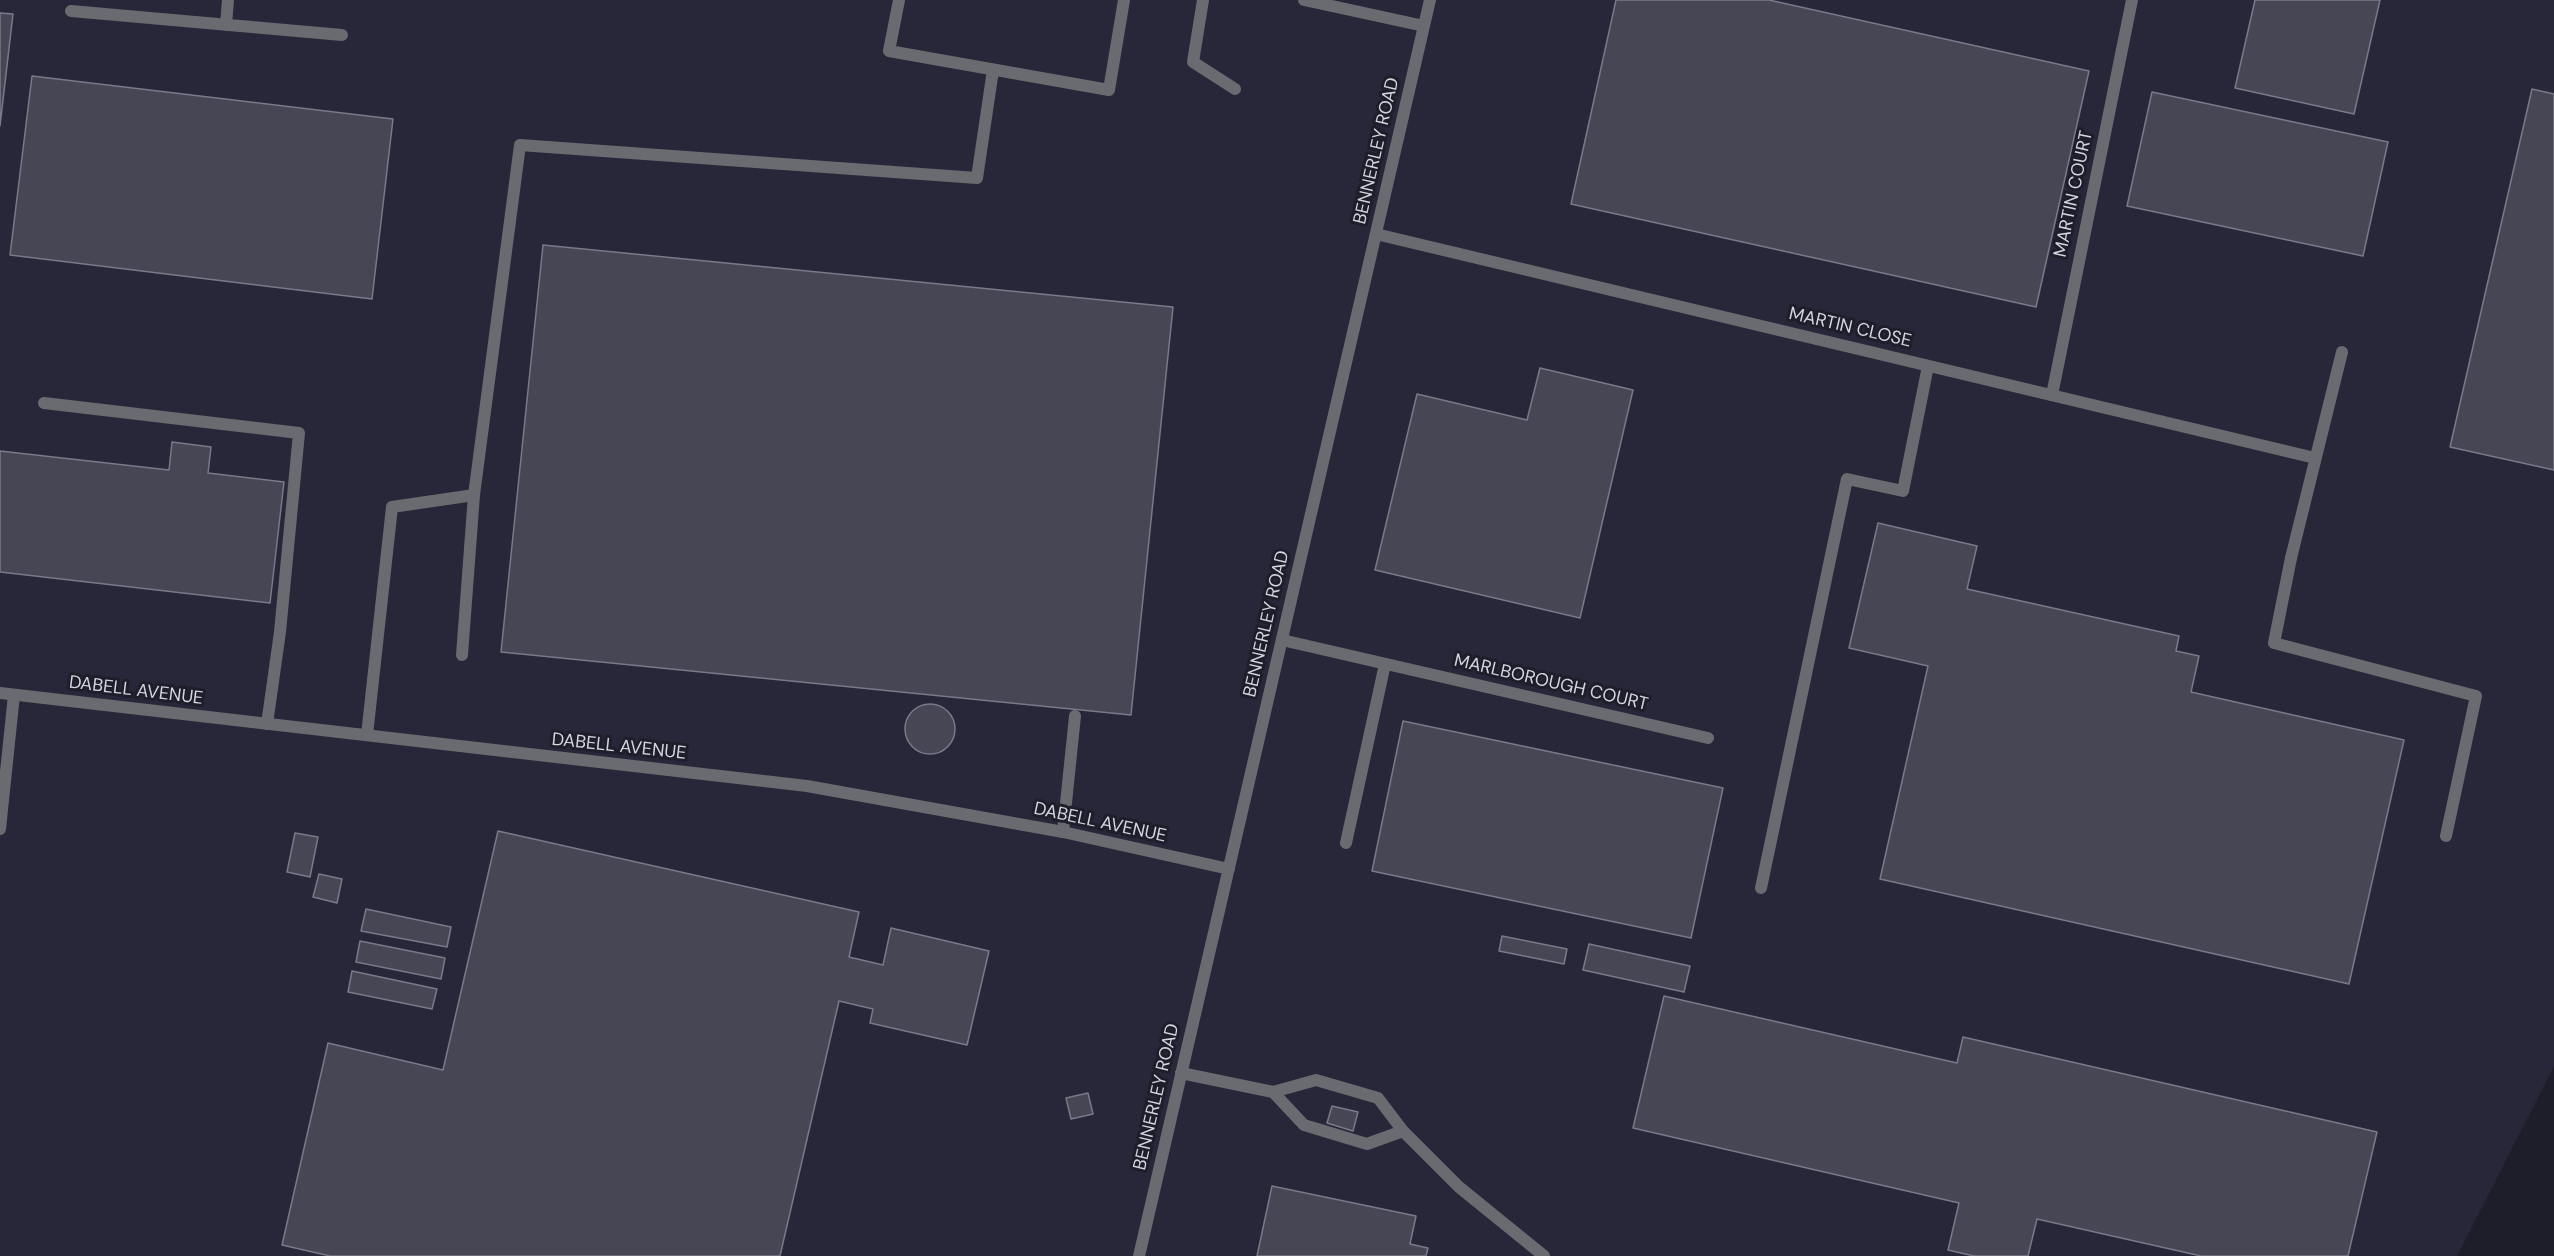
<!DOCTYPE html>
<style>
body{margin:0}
canvas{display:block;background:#1e1e2b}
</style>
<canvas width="2554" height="1256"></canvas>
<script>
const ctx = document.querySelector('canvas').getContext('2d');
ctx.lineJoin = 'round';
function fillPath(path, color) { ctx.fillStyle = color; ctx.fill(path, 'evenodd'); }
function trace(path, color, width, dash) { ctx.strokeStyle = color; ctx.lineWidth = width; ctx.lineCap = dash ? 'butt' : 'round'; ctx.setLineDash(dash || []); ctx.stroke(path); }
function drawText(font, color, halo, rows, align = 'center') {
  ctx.font = font + ' "DM Sans",sans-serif'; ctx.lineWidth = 6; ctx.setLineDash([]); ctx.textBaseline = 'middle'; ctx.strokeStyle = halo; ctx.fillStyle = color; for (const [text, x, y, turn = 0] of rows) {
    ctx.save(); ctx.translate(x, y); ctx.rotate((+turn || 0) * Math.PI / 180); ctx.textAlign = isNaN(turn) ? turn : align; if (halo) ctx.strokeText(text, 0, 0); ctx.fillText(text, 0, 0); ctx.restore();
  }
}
fillPath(new Path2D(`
 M0,0H2554V1066L2457,1256H0Z`), '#282739');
const building = new Path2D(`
 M1616,0H1769L2089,71L2036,307L1571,204Z
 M2255,0H2380L2354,114L2235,88Z
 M0,13L13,14L0,126Z
 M32,76L393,119L372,299L10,255Z
 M2532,89L2554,94V470L2450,447Z
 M2152,92L2388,142L2363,256L2127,206Z
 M543,245L1173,307L1131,715L501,652Z
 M1540,368L1633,390L1580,618L1375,570L1417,394L1527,420Z
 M172,442L211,447L208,473L284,482L270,603L0,572V451L169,470Z
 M1878,523L1977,546L1967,589L2179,636L2176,651L2199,656L2191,692L2404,740L2349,984L1880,879L1928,666L1849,648Z
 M905 729a25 25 0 1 1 50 0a25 25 0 1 1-50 0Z
 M1403,721L1723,788L1691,938L1372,871Z
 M498,831L859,912L849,957L883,965L891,928L989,951L967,1045L870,1023L873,1009L839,1001L780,1256H330L282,1245L328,1043L443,1070Z
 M295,833L318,837L310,877L287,872Z
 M319,874L342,879L337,903L313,897Z
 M366,909L451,927L447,947L361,931Z
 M1502,936L1567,949L1564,964L1499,951Z
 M360,941L445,958L441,979L356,962Z
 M1589,944L1690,966L1684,992L1583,970Z
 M352,971L437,989L432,1009L348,992Z
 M1664,996L1957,1063L1963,1037L2377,1132L2348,1256H2201L2037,1219L2028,1256H1974L1948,1250L1959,1203L1633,1128Z
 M1088,1093L1093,1114L1071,1119L1066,1098Z
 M1332,1106L1358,1112L1353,1131L1327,1123Z
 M1272,1186L1416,1216L1410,1244L1428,1248L1426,1256H1257Z`);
fillPath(building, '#464655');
trace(building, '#797989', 1.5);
trace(new Path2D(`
 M899,0L889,51L1109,90L1124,0
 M1203,0L1193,62L1235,89
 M71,11L342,35
 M226,25L228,0
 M2052,395L2132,0
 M44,403L299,433L280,632L267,724
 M2291,558L2274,643L2476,696L2446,836
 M1282,640L1708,738
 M462,655L474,495
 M367,735L392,507L474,495L520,145L977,178L993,70
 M0,829L14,695
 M1063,832L1075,716
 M1346,843L1385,664
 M1761,888L1847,479L1903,491L1928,366
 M1181,1073L1273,1092L1316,1080L1378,1098L1403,1131L1459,1187L1544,1256
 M1273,1092L1304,1125L1367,1144L1403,1131`), '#6a6a71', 12);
trace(new Path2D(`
 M1304,0L1424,26
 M1376,234L2315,458
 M2291,558L2342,352
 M0,693L807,786L1063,832L1229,869
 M1139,1256L1430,0`), '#6a6a71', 12);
drawText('18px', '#d4d4de', '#1e1e2b', [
 ["BENNERLEY ROAD",1377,151,-77],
 ["MARTIN COURT",2074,194,-78],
 ["MARTIN CLOSE",1850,328,13],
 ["BENNERLEY ROAD",1267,624,-77],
 ["MARLBOROUGH COURT",1551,683,13],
 ["DABELL AVENUE",136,691,7],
 ["DABELL AVENUE",619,747,6],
 ["DABELL AVENUE",1100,823,12],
 ["BENNERLEY ROAD",1157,1097,-77]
]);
</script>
